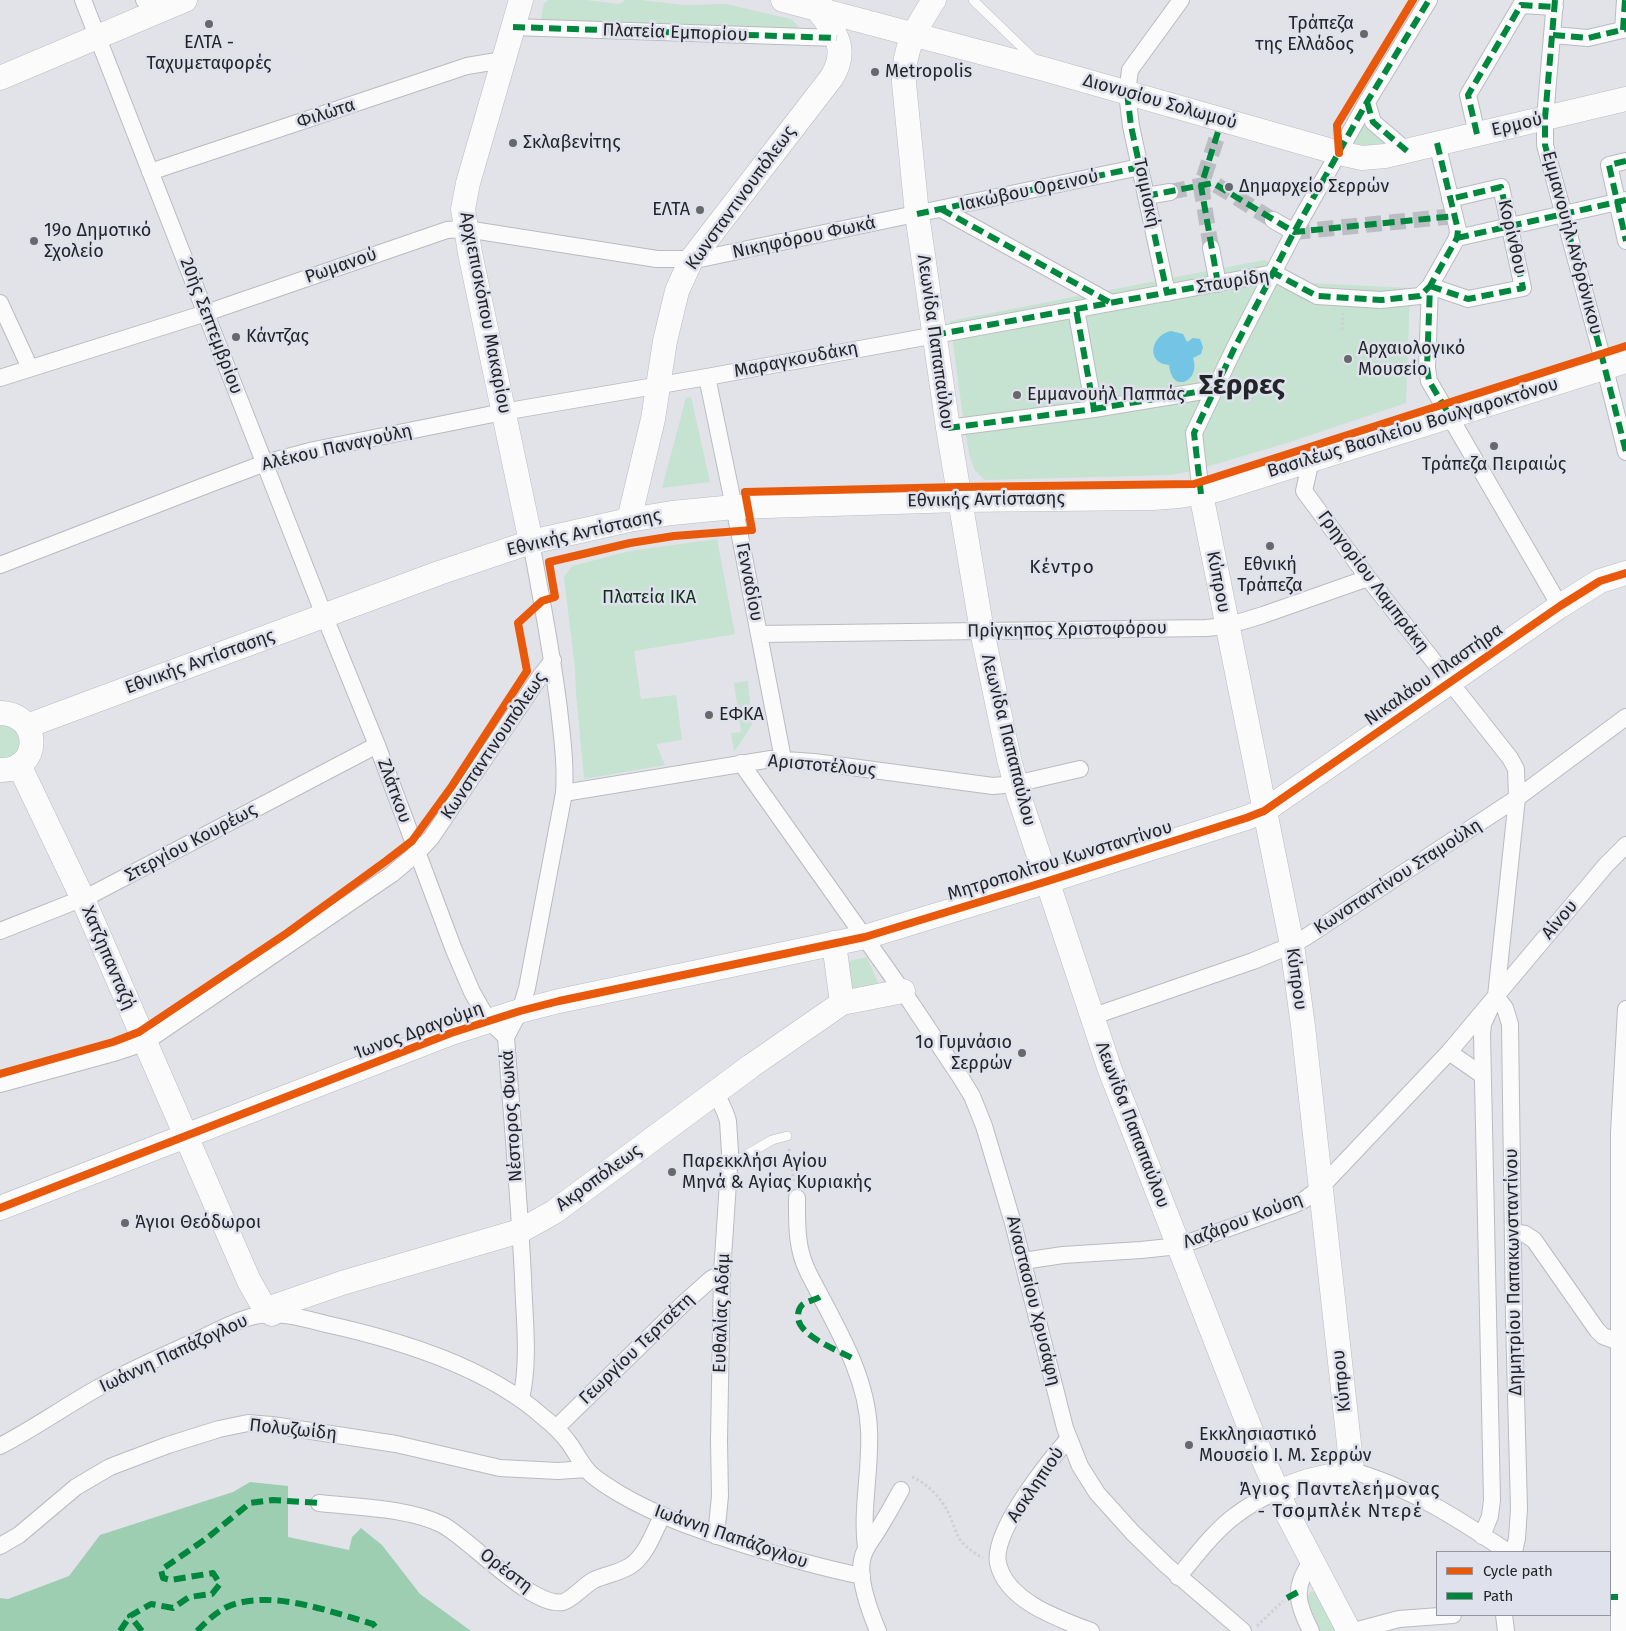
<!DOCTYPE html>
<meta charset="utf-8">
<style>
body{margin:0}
#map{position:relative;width:1626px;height:1631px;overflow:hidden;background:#e2e3e9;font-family:"Fira Sans",sans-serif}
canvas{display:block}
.legend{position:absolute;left:1436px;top:1551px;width:175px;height:65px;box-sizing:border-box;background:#dfe1ec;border:1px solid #94969e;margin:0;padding:6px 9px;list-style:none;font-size:15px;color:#242529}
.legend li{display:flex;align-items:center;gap:10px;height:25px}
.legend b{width:25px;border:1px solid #94969e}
</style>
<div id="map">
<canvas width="1626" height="1631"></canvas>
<ul class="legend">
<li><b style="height:6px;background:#e8590c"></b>Cycle path</li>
<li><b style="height:6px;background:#00873e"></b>Path</li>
</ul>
</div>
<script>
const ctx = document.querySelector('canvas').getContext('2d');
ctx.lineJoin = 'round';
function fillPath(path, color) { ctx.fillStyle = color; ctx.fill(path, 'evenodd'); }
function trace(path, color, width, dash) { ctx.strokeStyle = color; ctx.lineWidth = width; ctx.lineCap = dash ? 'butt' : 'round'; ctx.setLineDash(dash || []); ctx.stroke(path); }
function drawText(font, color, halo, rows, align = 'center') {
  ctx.font = font + ' "Fira Sans",sans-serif'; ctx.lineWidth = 5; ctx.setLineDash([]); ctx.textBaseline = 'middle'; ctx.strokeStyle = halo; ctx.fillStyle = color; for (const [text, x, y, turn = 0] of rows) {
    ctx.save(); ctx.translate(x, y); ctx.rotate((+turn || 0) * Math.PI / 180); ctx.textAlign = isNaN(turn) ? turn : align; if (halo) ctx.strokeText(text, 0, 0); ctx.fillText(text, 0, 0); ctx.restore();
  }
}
fillPath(new Path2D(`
 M549,0H586L619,4L625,0H641L684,5L726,4L791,19L801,29L541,20L544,3Z
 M1361,124L1388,144L1366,146L1350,143Z
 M1264,260L1311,283L1410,288L1406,403L1290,442L1193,471L1170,475L985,480L975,471L970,458L964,425L950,321Z
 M691,397L710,482L662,488L686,398Z
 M717,539L735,634L634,651L641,699L676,695L682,740L656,744L665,765L584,779L576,693L575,669L564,577L572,566L630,551Z
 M748,681L752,725L734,752L731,733L741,732L734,683Z
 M0,722L17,726L21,752L0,762Z
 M867,957L881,990L856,999L844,962Z
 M1311,1591L1316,1593L1337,1631H1319C1313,1620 1302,1603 1311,1591Z`), '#c6e2d1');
fillPath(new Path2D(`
 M250,1482L288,1486V1537L349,1550L352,1537L361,1528L382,1545L420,1594L471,1631H0V1598L8,1599L69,1576L100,1535L233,1492Z`), '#9dceb1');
fillPath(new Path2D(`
 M1171,331L1183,334L1187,342L1193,338L1200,339L1203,347L1201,354L1193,358C1201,381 1172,395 1169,365C1145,363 1151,335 1171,331Z`), '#74c4e5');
trace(new Path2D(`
 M1170,192L1213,183L1273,220
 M1294,232L1455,216
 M1211,248L1201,186L1219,131`), '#bcbdc3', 16, [16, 8]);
const lane = new Path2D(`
 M973,0L1034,59
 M729,1165L772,1140L787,1136`);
const street = new Path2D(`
 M83,0L324,615L377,745L454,950L472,992L488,1020L506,1037
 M144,0L170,6
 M1555,0L1545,118V145L1601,353L1626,452
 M513,27L837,38
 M1623,30L1625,0
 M1553,35L1588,38L1626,29
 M1367,102L1373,122L1407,151
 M1477,134L1468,95L1521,5L1555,7
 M1437,143L1458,230L1457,238L1430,286L1427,368L1429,381L1560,606
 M1626,161L1609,165L1626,241
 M150,172L467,66L503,60
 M1146,196L1170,192
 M941,209L1111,303
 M1273,220L1294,232
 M1457,238L1626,200
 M1211,248L1218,284
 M1430,286L1468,299L1523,288L1501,187L1450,199
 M1167,293L1131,126L1127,93L1130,70L1181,0
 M0,303L30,368
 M707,377L739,531L783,759
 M0,378L206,313L447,230L466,229L657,259H700L1140,167
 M1094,409L1215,389
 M948,428L1094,409L1076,309
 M1311,460L1304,491L1368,578L1510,758L1516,769L1517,798L1496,996L1483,1024L1482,1034L1492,1500L1490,1516L1482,1536
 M1201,494L1194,433L1234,349L1294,232L1367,102L1429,0
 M0,565L212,483L265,463L314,450L503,412L707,377L1274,273L1317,296L1381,300L1420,296L1430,286
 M759,634L1206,628L1227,626L1263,615L1368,578
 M741,763L911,1003L961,1078L972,1096L984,1126L1013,1223L1065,1428L1080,1466L1097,1493L1133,1533L1166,1565L1243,1631
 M564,793L771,759L814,762L993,786L1015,784L1080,769
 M0,931L91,895L377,745
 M1496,996L1505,1008L1510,1024L1514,1319L1519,1509L1517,1538L1514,1552
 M1091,1017L1253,961L1292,945L1306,937L1517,798L1626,717
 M1449,1052L1482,1075
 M0,1084L117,1052L144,1043L392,874L417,853L431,838L539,678L553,660
 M716,1093L725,1112L728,1121L730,1152L722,1273L719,1441L720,1496L716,1536
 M797,1198C797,1224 796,1248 808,1272C833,1322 867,1373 869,1430C871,1470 861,1509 866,1548
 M1513,1232L1525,1234L1534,1240L1597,1330L1603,1336L1619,1342
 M1023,1261L1063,1255L1141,1250L1179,1246L1293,1205L1304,1200L1321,1187L1449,1052L1606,865L1626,845
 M521,1399C530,1359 524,1318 523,1277C519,1197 512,1117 506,1037L520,1011L527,988L564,793C566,764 562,737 559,709C552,652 541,597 531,542
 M556,1428L683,1304L711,1279L722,1273
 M1069,1438C1049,1461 992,1531 998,1563C1006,1601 1059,1619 1091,1631
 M0,1446C33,1429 64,1407 96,1389C128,1371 162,1356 196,1341C215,1332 234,1321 254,1316C278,1311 303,1318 326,1324C399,1340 485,1366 542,1416C552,1424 562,1433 569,1443C577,1454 582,1466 592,1475C600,1482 610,1488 620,1494C659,1517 702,1531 745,1545C784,1557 822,1568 862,1576
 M1352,1471C1408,1486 1460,1520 1508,1552
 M319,1503C356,1507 410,1508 443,1525C472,1541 532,1608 563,1602C572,1600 584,1585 594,1580C605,1575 619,1573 630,1566C646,1556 654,1532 662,1516
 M0,1546L19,1535L76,1487L110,1467L168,1445L219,1429L248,1423L272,1425L396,1444L500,1468L558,1471L586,1469
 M1178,1577C1196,1556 1214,1531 1236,1515C1249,1505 1262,1498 1276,1492
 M1504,1615L1506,1631
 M878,1631C870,1612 858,1581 862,1560C864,1548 872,1540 878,1530C886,1517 894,1503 901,1490
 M1311,1631C1297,1604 1292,1587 1312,1561
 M1354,1631L1399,1619L1453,1615
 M1619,1631V1133L1626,1009`);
const secondary = new Path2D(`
 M521,0L468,183L463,209L470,253L531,542
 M783,0L1044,69L1339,153L1362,158L1385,156L1626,99
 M934,0C916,28 903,48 904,83L917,214L948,428L982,631L1009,759L1019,796L1110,1070L1253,1436L1287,1513L1349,1631
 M0,78L185,0
 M1201,494L1292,945L1303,1026L1352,1471L1308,1481L1276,1492
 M629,520L653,419L665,341L677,291L691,260L832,77C849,48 835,32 817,9L822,7
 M0,713C43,714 41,772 0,770
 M27,726L439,573L531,542L629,520L672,513L734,507L960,500L1153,498L1179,496L1216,490L1626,361
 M19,765L83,899L249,1281L261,1302L272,1314
 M842,1003L903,991
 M0,1208L451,1033L520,1011L559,1001L865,937L1048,881L1246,818L1264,811L1560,606L1600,581L1626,573
 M267,1309L342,1283L520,1231L554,1212L751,1066L842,1003L834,943`);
trace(lane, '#babbc0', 10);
trace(street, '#babbc0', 18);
trace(secondary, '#babbc0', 25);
trace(new Path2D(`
 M1342,330L1343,313
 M789,1149L794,1182
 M912,1477C927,1483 941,1498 948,1512C952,1520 955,1530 959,1538C965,1547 974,1553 983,1558
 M1257,1626L1283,1601`), '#d0d0d2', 3, [2.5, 2.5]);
trace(lane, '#fbfbfc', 9);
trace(street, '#fbfbfc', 16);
trace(secondary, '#fbfbfc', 24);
trace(new Path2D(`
 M1555,0L1545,118V145L1601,353L1626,452
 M513,27L837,38
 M1623,30L1625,0
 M1553,35L1588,38L1626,29
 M1127,93L1131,126L1167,293
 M1367,102L1373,122L1407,151
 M1477,134L1468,95L1521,5L1555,7
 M1437,143L1458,230L1457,238L1430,286L1427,368L1429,381L1450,416
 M1626,161L1609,165L1626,241
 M1146,196L1213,183L1294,232L1455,216
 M941,209L1111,303
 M917,214L1140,167
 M1457,238L1626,200
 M1218,284L1201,186L1222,119
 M1430,286L1468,299L1523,288L1501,187L1450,199
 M934,335L1274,273L1317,296L1381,300L1420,296L1430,286
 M1094,409L1215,389
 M948,428L1094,409L1076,309
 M1201,494L1194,433L1234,349L1294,232L1367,102L1429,0
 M820,1297C815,1300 807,1301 802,1305C799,1308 798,1312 798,1316C797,1335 837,1350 852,1358
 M1610,1597H1618
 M1287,1598L1298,1592
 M120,1631L130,1616
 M142,1631L130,1616L151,1604L173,1608L189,1597L212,1594L220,1584L213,1573L171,1580L163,1578L161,1570L207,1538L250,1503L273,1500L319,1503
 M197,1631C206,1622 215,1613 227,1607C269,1588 331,1612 373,1624L379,1631`), '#00873e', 6, [12, 6]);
trace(new Path2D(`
 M1339,153L1337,125L1413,0
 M0,1074L113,1042L139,1032L287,933L386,861L412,841L452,786L527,671L518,623L542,601L555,597L549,562L630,543L674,536L752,530L745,492L958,487L1194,484L1626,346
 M0,1208L451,1033L520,1011L559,1001L865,937L1048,881L1246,818L1264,811L1560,606L1600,581L1626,573`), '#e8590c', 8);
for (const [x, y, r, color] of [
 [209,24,5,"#66686c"],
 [1364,34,5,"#66686c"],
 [875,72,5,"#66686c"],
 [513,143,5,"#66686c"],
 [1229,187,5,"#66686c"],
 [700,210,5,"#66686c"],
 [34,241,5,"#66686c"],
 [236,337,5,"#66686c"],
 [1348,359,5,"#66686c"],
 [1017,395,5,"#66686c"],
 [1494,446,5,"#66686c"],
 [1270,546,5,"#66686c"],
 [709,715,5,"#66686c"],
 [1022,1053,5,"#66686c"],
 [672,1172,5,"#66686c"],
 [125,1223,5,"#66686c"],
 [1189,1445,5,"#66686c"]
]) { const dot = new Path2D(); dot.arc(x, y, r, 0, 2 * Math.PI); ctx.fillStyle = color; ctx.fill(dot); trace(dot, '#dfe1ec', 2); }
drawText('18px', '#242529', '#dfe1ec', [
 ["Τράπεζα",1354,24,"right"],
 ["της Ελλάδος",1354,45,"right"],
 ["ΕΛΤΑ -",209,43,"center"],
 ["Ταχυμεταφορές",209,64,"center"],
 ["Metropolis",885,72],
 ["Σκλαβενίτης",523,143],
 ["Δημαρχείο Σερρών",1239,187],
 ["ΕΛΤΑ",690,210,"right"],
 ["19ο Δημοτικό",44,231],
 ["Σχολείο",44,252],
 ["Κάντζας",246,337],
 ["Αρχαιολογικό",1358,349],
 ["Μουσείο",1358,370],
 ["Εμμανουήλ Παππάς",1027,395],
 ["Τράπεζα Πειραιώς",1494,465,"center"],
 ["Εθνική",1270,565,"center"],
 ["Τράπεζα",1270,586,"center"],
 ["ΕΦΚΑ",719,715],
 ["1ο Γυμνάσιο",1012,1043,"right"],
 ["Σερρών",1012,1064,"right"],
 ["Παρεκκλήσι Αγίου",682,1162],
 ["Μηνά & Αγίας Κυριακής",682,1183],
 ["Άγιοι Θεόδωροι",135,1223],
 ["Εκκλησιαστικό",1199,1435],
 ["Μουσείο Ι. Μ. Σερρών",1199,1456]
], 'left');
drawText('18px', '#242529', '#dfe1ec', [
 ["Πλατεία Εμπορίου",675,33,2],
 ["Διονυσίου Σολωμού",1160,102,16],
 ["Φιλώτα",326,114,-18],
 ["Ερμού",1517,125,-13],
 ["Ιακώβου Ορεινού",1029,191,-12],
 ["Τσιμισκή",1146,193,78],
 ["Κωνσταντινουπόλεως",741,198,-54],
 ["Κορίνθου",1512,237,77],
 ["Νικηφόρου Φωκά",804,238,-12],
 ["Εμμανουήλ Ανδρόνικου",1572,243,75],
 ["Ρωμανού",341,266,-19],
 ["Σταυρίδη",1233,282,-9],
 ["Αρχιεπισκόπου Μακαρίου",485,313,79],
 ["20ής Σεπτεμβρίου",211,326,69],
 ["Λεωνίδα Παπαπαύλου",935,342,82],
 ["Μαραγκουδάκη",796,360,-11],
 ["Βασιλέως Βασιλείου Βουλγαροκτόνου",1413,428,-17],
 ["Αλέκου Παναγούλη",337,448,-13],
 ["Εθνικής Αντίστασης",986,500,-1],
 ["Εθνικής Αντίστασης",584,533,-13],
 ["Γενναδίου",749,582,79],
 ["Κύπρου",1218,582,79],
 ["Γρηγορίου Λαμπράκη",1373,582,53],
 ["Πρίγκηπος Χριστοφόρου",1067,630,-1],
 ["Εθνικής Αντίστασης",200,662,-20],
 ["Νικαλάου Πλαστήρα",1434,675,-35],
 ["Λεωνίδα Παπαπαύλου",1008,740,76],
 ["Κωνσταντινουπόλεως",494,746,-56],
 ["Αριστοτέλους",822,766,5],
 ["Ζλάτκου",394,791,70],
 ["Στεργίου Κουρέως",191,843,-28],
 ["Μητροπολίτου Κωνσταντίνου",1060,861,-17],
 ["Κωνσταντίνου Σταμούλη",1398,877,-33],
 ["Αίνου",1560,920,-50],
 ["Χατζηπανταζή",108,958,67],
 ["Κύπρου",1296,979,82],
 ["Ίωνος Δραγούμη",419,1031,-20],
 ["Νέστορος Φωκά",512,1116,-94],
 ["Λεωνίδα Παπαπαύλου",1132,1125,69],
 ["Ακροπόλεως",599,1178,-36],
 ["Λαζάρου Κούση",1243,1221,-21],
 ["Δημητρίου Παπακωνσταντίνου",1514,1272,-91],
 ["Αναστασίου Χρυσάφη",1033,1301,76],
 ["Ευθαλίας Αδάμ",722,1313,-88],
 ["Γεωργίου Τερτσέτη",637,1349,-44],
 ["Ιωάννη Παπάζογλου",174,1354,-25],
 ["Κύπρου",1342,1381,-96],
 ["Πολυζωίδη",293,1430,6],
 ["Ασκληπιού",1036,1485,-56],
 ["Ιωάννη Παπάζογλου",731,1537,19],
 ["Ορέστη",506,1571,37]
]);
drawText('18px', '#0c321b', '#dfe1ec', [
 ["Πλατεία ΙΚΑ",649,598]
]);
ctx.letterSpacing = '1px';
drawText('19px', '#242529', '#dfe1ec', [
 ["Κέντρο",1062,568],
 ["Άγιος Παντελεήμονας",1340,1490],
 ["- Τσομπλέκ Ντερέ",1340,1512]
]);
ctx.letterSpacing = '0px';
drawText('bold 28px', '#242529', '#dfe1ec', [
 ["Σέρρες",1242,386]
]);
</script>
